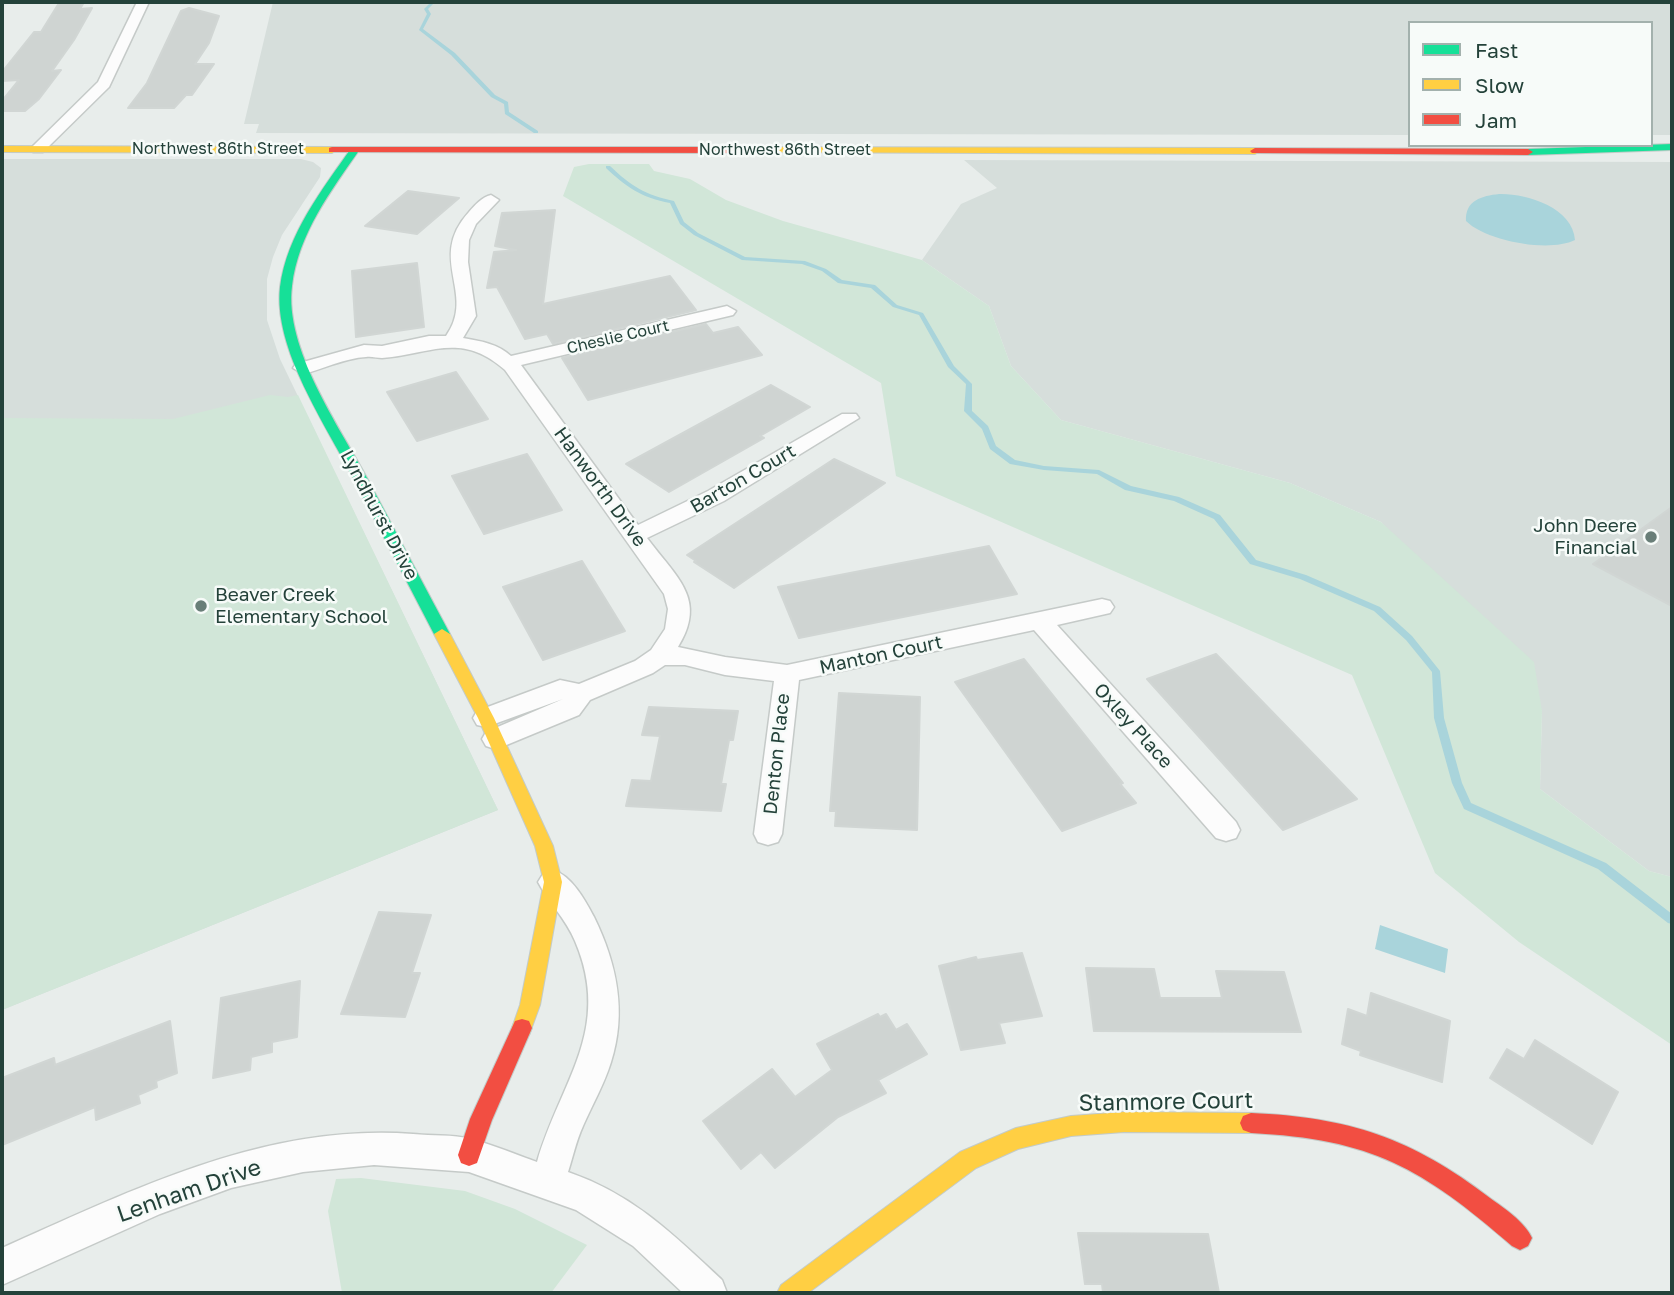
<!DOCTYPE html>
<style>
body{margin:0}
#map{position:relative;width:1674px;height:1295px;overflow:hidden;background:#e8edeb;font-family:"Golos Text",sans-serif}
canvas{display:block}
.frame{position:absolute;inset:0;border:4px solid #24423a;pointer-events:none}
.legend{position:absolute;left:1408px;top:21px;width:245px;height:126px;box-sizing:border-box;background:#f7fbf9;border:2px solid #a3b1ad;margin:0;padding:9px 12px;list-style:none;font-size:21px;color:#24423a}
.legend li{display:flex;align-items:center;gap:14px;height:35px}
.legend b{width:35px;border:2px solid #a3b1ad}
</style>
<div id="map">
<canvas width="1674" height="1295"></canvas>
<div class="frame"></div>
<ul class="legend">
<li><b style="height:9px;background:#16e098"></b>Fast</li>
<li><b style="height:9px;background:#ffcf43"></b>Slow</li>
<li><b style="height:9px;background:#f24e42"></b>Jam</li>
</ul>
</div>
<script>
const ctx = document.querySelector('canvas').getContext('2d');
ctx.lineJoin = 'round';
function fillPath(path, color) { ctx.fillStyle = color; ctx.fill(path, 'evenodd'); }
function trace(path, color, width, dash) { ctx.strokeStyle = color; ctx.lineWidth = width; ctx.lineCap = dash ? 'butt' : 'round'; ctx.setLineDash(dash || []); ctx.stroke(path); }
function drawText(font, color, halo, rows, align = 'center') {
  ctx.font = font + ' "Golos Text",sans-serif'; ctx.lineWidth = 5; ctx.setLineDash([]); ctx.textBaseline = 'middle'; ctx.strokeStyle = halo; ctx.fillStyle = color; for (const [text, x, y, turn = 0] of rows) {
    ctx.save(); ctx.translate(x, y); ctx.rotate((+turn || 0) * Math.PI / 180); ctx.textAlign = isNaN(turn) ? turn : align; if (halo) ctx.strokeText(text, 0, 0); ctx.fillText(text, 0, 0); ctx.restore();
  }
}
fillPath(new Path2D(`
 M273,2H1672V135H1651V23H1410V135L256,133L259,124H244Z
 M2,159H301L313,162L321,168L320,177L282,235L273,257L267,279V320L280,359L498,810L2,1010Z
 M964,160L1672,162V877L1649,871L1540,789L1542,711L1381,522L1290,483L1061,420L1011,366L989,306L922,260L961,204L997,188Z`), '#d6dedb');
fillPath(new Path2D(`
 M589,164H649L654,171L690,179L726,200L783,221L922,260L989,306L1011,366L1061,420L1290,483L1381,522L1534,662L1542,711L1540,789L1649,871L1672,877V1045L1519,942L1435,873L1352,675L896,476L881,383L563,196L574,167Z
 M270,395L288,397L298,395L498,810L2,1010V418L173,419Z
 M361,1178L465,1191L515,1209L587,1245L551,1293H342L328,1211L336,1179Z`), '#d1e6d8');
fillPath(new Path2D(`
 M1499,194C1525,193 1573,207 1575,240C1549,253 1486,241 1466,221C1465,200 1482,196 1499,194Z
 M1380,925L1448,949L1445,973L1375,949Z`), '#a9d4db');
fillPath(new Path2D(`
 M431,2H435L428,9L431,14L423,29L455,53L495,95L508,102L509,112L538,131V133H534L505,114L504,104L491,97L451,55L419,30L427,14L424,9Z
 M606,166H610C631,186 645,195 674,201L684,222L698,233L745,257L805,261L826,269L842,280L875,285L897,305L923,313L954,366L972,384V411L988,426L996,446L1015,460L1044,466L1099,470L1131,486L1179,497L1220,515L1256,560L1306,575L1380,607L1412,636L1440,671L1444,718L1462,783L1471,803L1606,863L1672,914V924L1668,923L1598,869L1464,809L1452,783L1434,718L1432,672L1406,640L1374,611L1300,579L1250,564L1214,519L1174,501L1125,490L1097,474L1044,470L1010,464L990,449L982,429L964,411L966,384L948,367L919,315L893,307L871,288L838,283L822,271L802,264L742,260L694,235L680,224L670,203C642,198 626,187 606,168Z`), '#a9d4db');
const building = new Path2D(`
 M84,2L80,9L92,8L74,40L52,71L61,70L39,99L25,111H2V101L19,80L2,81V72L34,32H41L59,3Z
 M189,8L219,16L209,43L195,64H214L192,95H186L174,108H128L147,83L181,11Z
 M408,191L459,198L417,234L365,226Z
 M555,210L543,304L670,276L696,310L553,344L547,334L525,339L497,287L487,288L494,252L516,250L495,246L502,213Z
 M417,263L424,327L356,337L352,271Z
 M706,324L713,333L738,327L762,355L588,400L562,358Z
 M456,372L488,419L417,441L387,392Z
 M771,385L810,407L760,436L764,438L669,492L626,464Z
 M527,454L562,510L484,534L452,476Z
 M834,459L885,483L734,588L694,562L696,561L687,555Z
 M1672,507V606L1593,564Z
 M989,546L1017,594L799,638L778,587Z
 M582,561L625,631L543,660L503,587Z
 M1216,654L1357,799L1283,830L1147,679Z
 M1024,659L1123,783L1120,784L1136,803L1062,831L955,682Z
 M839,693L920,697L917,830L835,826L836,811H830Z
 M649,707L738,711L733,740H729L721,784H726L721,811L626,806L632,780L651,781L660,736L642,735Z
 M379,912L431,915L412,973H420L405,1017L341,1014Z
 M1022,953L1042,1016L999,1023L1005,1043L961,1050L939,966L976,957L977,960Z
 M1086,968L1154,969L1160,998H1222L1216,971L1284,972L1301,1032L1094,1031Z
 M300,981L297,1037L272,1042V1052L251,1057L250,1070L213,1078L221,998Z
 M1371,993L1450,1021L1442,1082L1360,1055L1361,1051L1342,1044L1348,1009L1367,1016Z
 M878,1014L880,1017L886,1014L896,1030L907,1024L927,1054L878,1080L886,1093L838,1117L775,1168L761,1152L741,1169L703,1121L772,1069L795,1097L832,1070L817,1044Z
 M170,1021L177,1073L156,1081L157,1087L138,1095L140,1103L96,1120L95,1107L2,1145V1078L54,1058L55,1065Z
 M1535,1040L1618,1092L1592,1144L1490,1078L1507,1049L1524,1059Z
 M1078,1233L1208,1234L1219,1293H1103L1102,1284H1085Z`);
fillPath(building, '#cfd4d2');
trace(building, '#d1d6d4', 2);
const street = new Path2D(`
 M137,2H149L109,87L43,152H33L31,149L33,146L98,82Z
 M491,195L499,200L476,224L469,240L468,262L476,316L463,338C481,341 498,344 511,356L727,306L736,311L733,315L521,365L638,525L708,491L842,414H856L859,418L724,501L647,538C676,577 708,599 678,647L725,657L787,665L1102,599L1110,601L1114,607L1110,613L1057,625L1236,822L1240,830L1236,838L1226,841L1216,838L1034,630L799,680L782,834L778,842L768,845L758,842L754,834L774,681L725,675L685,665H665L653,673L590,700L579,715L504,746L495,749L486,746L482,739L486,732L563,699L486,727L477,725L473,718L477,711L560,680L579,684L635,661L651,650L665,629L668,609L664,594L505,370C461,331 431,354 382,358C377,358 371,356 366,357C345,358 323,369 303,374L293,368L296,364L364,345L382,346L429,336H446C477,293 426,259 469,212C475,205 482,197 491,195Z
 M553,870C572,876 585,900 594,917C617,964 627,1012 611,1062C604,1085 592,1105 583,1126C576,1141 573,1157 568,1172C634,1195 673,1234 722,1280L727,1293H683L633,1246L576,1210L469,1172L374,1165L303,1172L231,1188L160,1214L2,1285V1248C133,1190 265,1123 413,1134C432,1136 453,1134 471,1139C493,1145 515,1154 537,1162C560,1082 613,1030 575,941C566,919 549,903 538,882L543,874Z`);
const fast = new Path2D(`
 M1672,144V150L1528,155L1523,152L1528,149Z
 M352,147L360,149C331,191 298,234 292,286C284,348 339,426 367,478C395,530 422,582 450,634L442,639L434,634C407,582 380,530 353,478C326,425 273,349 280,287C287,234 322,190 352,147Z`);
const slow = new Path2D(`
 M2,146L332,147L337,150L332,153L2,152Z
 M728,147L1255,148L1260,151L1255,154L725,152L723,150Z
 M442,629L450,634L494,718L553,846L562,882L540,1005L529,1035L522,1037L515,1035L512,1028L520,1005L544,882L535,846L478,718L434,634Z
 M1124,1112L1251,1113L1259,1116L1262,1123L1259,1130L1251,1133L1124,1132L1071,1136L1018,1149L976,1168L808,1293H777L781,1285L960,1152L1016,1128L1071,1116Z`);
const jam = new Path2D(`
 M332,147H728L733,150L728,153L329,152V148Z
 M1255,148L1528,149L1533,152L1528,155L1252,153L1250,151Z
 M522,1019L529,1021L532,1028L492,1120L477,1163L469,1166L461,1163L458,1155L470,1119L515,1021Z
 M1251,1113C1348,1117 1412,1138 1490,1198C1504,1208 1525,1222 1532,1238L1528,1246L1520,1250L1512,1246C1422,1168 1372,1139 1251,1133L1243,1130L1240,1123L1243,1116Z`);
trace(street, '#c5cac8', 3);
trace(fast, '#c3cbc8', 2);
trace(slow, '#c3cbc8', 2);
trace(jam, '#c3cbc8', 2);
fillPath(street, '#fcfcfc');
fillPath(fast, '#16e098');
fillPath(slow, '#ffcf43');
fillPath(jam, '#f24e42');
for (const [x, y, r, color] of [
 [1651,537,7,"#697e78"],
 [201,606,7,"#697e78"]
]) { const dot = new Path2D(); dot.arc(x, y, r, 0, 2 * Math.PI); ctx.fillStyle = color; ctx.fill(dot); trace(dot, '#f7fbf9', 2.5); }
drawText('16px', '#24423a', '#f7fbf9', [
 ["Northwest 86th Street",218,149],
 ["Northwest 86th Street",785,150],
 ["Cheslie Court",618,337,-13]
]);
drawText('19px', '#24423a', '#f7fbf9', [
 ["Barton Court",743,479,-30],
 ["Hanworth Drive",600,487,54],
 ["Lyndhurst Drive",379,515,62],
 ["Manton Court",881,655,-12],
 ["Oxley Place",1133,726,48],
 ["Denton Place",777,754,-84]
]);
drawText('19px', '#24423a', '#f7fbf9', [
 ["John Deere",1637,526],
 ["Financial",1637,548],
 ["Beaver Creek",215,595,"left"],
 ["Elementary School",215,617,"left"]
], 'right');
drawText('23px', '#24423a', '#f7fbf9', [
 ["Stanmore Court",1166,1102,-1],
 ["Lenham Drive",189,1191,-19]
]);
</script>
